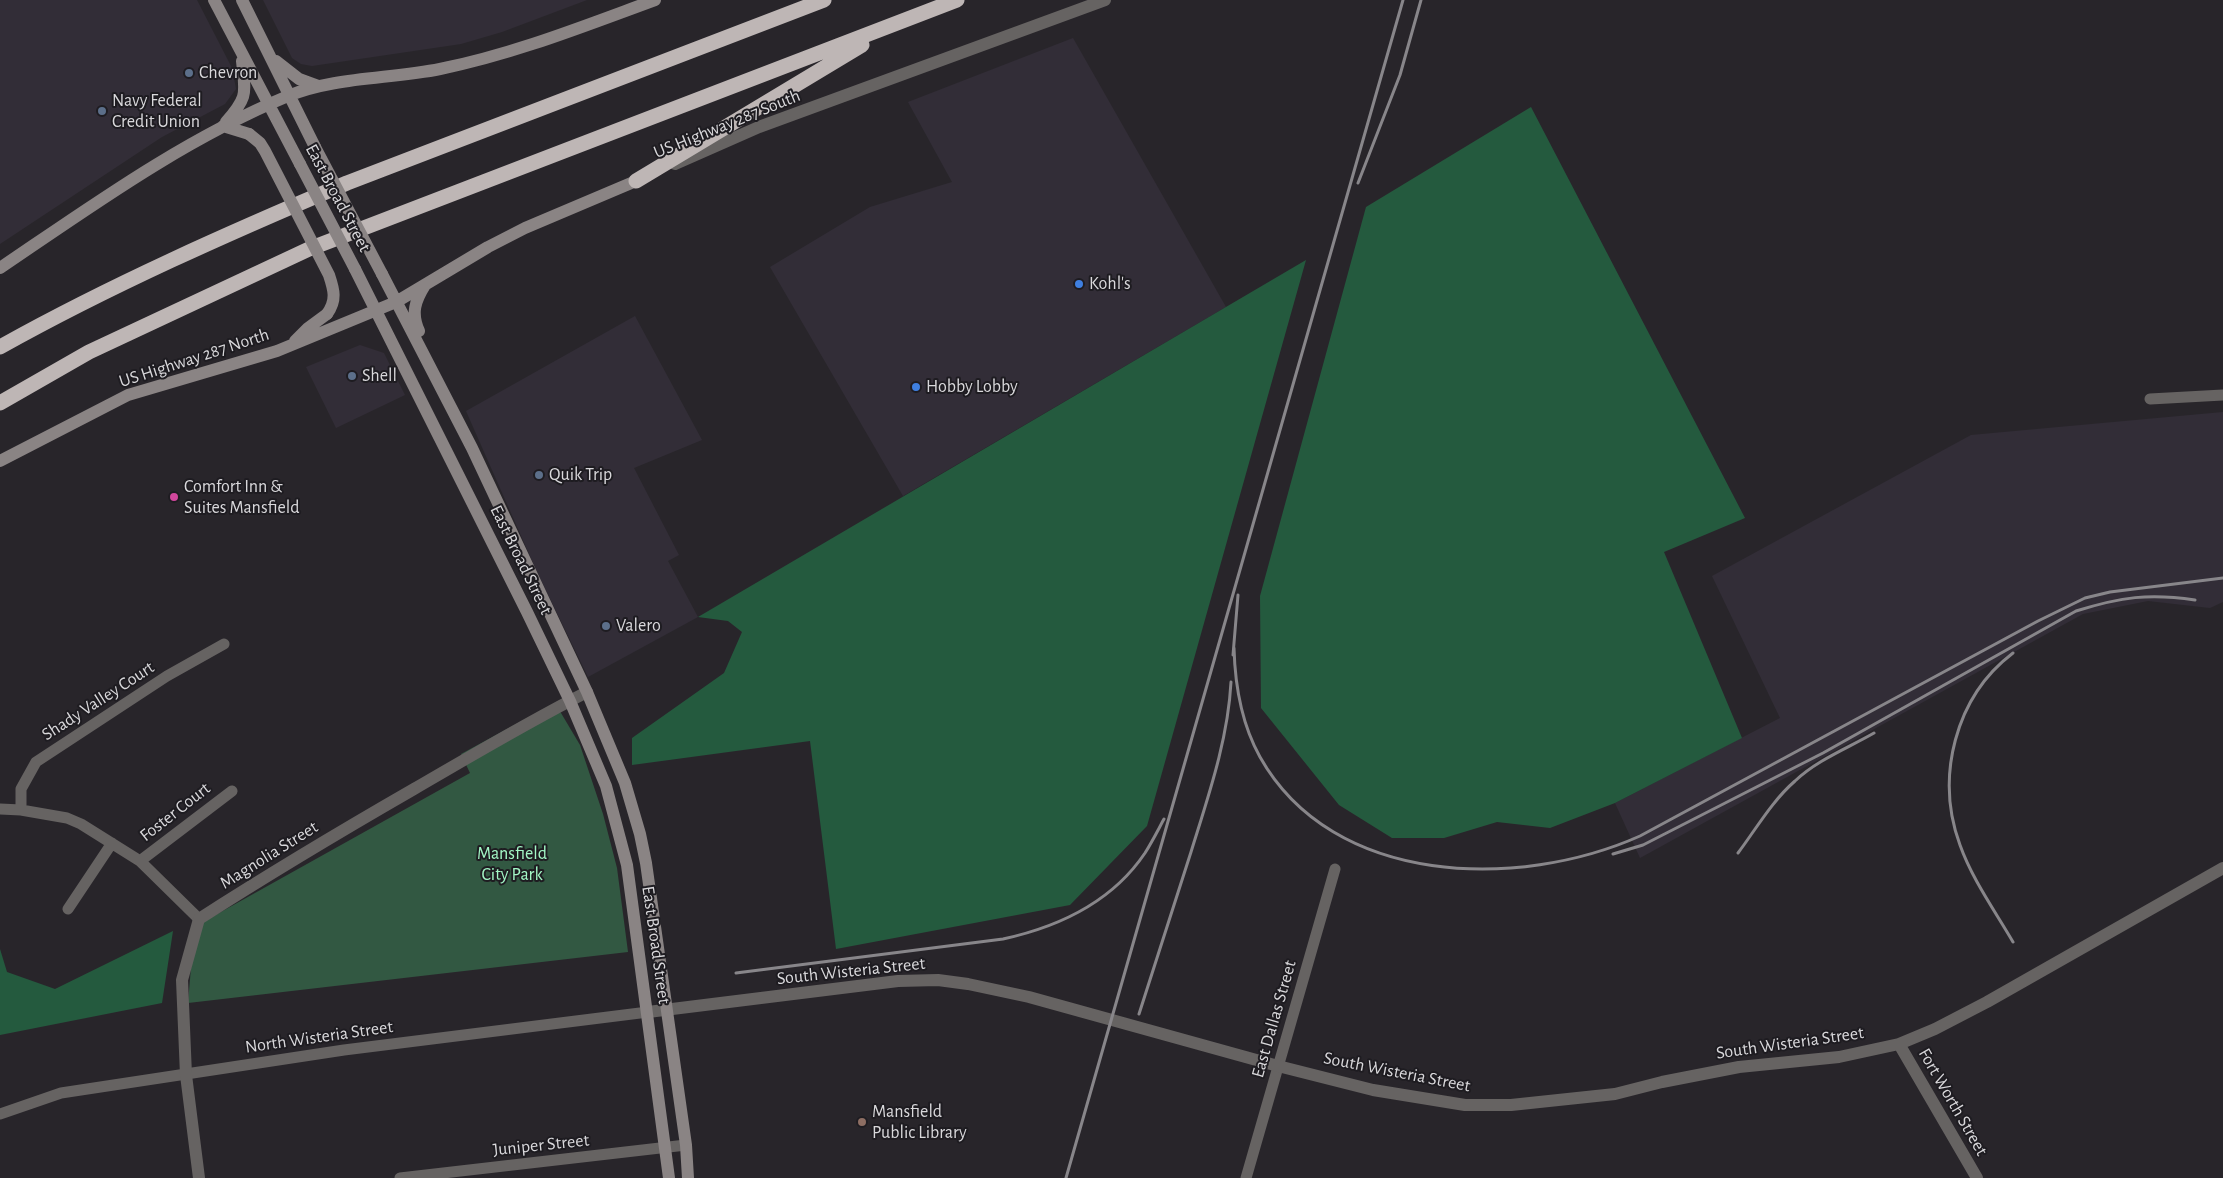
<!DOCTYPE html>
<style>
body{margin:0}
canvas{display:block;background:#28252a}
</style>
<canvas width="2223" height="1178"></canvas>
<script>
const ctx = document.querySelector('canvas').getContext('2d');
ctx.lineJoin = 'round';
function fillPath(path, color) { ctx.fillStyle = color; ctx.fill(path, 'evenodd'); }
function trace(path, color, width, dash) { ctx.strokeStyle = color; ctx.lineWidth = width; ctx.lineCap = dash ? 'butt' : 'round'; ctx.setLineDash(dash || []); ctx.stroke(path); }
function drawText(font, color, halo, rows, align = 'center') {
  ctx.font = font + ' "Alegreya Sans",sans-serif'; ctx.lineWidth = 4; ctx.setLineDash([]); ctx.textBaseline = 'middle'; ctx.strokeStyle = halo; ctx.fillStyle = color; for (const [text, x, y, turn = 0] of rows) {
    ctx.save(); ctx.translate(x, y); ctx.rotate((+turn || 0) * Math.PI / 180); ctx.textAlign = isNaN(turn) ? turn : align; if (halo) ctx.strokeText(text, 0, 0); ctx.fillText(text, 0, 0); ctx.restore();
  }
}
fillPath(new Path2D(`
 M0,0H197L232,68L236,89L225,104L162,137L0,244Z
 M263,0H587L502,32L461,44L312,66L301,64L292,58Z
 M1073,38L1226,307L903,496L770,267L870,207L952,182L908,102Z
 M635,316L702,440L634,468L679,555L668,561L698,617L588,677L537,572L466,411Z
 M360,345L384,353L405,395L336,428L306,367Z
 M2223,412V602L2210,608L2148,601L2083,614L1640,858L1615,803L1780,718L1712,576L1971,435Z`), '#322d37');
fillPath(new Path2D(`
 M553,704L561,713L580,745L603,814L617,868L628,952L188,1003L192,956L203,922L470,773L461,754Z`), '#325842');
fillPath(new Path2D(`
 M1531,107L1745,518L1664,552L1742,738L1615,803L1550,828L1497,822L1444,838H1392L1339,805L1261,708L1260,596L1366,207Z
 M1306,260L1147,826L1070,905L836,949L810,741L632,765V738L724,673L742,632L728,621L698,617Z
 M173,931L162,1003L0,1035V949L7,972L55,989Z`), '#245a3e');
trace(new Path2D(`
 M2150,399L2223,395
 M0,809L21,810L67,818L81,824L140,861L199,919
 M21,810V789L36,762L167,676L224,644
 M140,861L232,791
 M68,909L112,843
 M0,1114L61,1093L344,1050L648,1012
 M400,1178L686,1145
 M1246,1178L1335,869`), '#666362', 11);
trace(new Path2D(`
 M675,164L759,127L1105,0
 M648,1012L898,981L938,980L968,984L1029,997L1278,1066L1373,1090L1465,1105H1511L1615,1094L1662,1082L1739,1067L1839,1057L1899,1044L1935,1029L1987,1002L2223,868
 M1899,1044L1977,1178
 M199,1178L186,1075L182,980L199,919C269,874 341,831 414,789C471,756 528,722 587,692`), '#666362', 12);
trace(new Path2D(`
 M214,0L300,164
 M242,0L315,147
 M276,61L299,79L318,86
 M226,122C249,96 245,93 242,61
 M223,126L249,134
 M0,268C93,205 183,140 288,96C333,77 391,79 440,69C514,54 584,26 655,0
 M355,269L527,612L570,701L606,786L627,865L669,1178
 M382,274L472,448L587,692L625,783L640,834L646,863L686,1145L688,1178
 M419,331C411,313 415,301 425,285
 M295,341L308,328L327,314
 M0,461L128,395L277,351L396,302L488,247L525,228L636,181`), '#8a8484', 12);
trace(new Path2D(`
 M636,181L862,45
 M0,347C111,285 229,233 347,183L824,0
 M0,403L89,352L309,249L957,0`), '#beb6b5', 15);
trace(new Path2D(`
 M1358,183L1400,75L1421,0
 M1234,648C1235,686 1241,723 1260,757C1333,887 1519,890 1640,836L2038,621L2085,598L2110,592L2223,578
 M1233,655L1238,595
 M1738,853C1756,829 1772,801 1795,781C1817,760 1848,748 1874,733
 M1613,854L1643,845L1823,753L2076,611C2121,597 2149,593 2195,600
 M2013,942C1995,911 1972,879 1960,845C1935,777 1955,697 2013,653
 M736,973L1003,939C1058,927 1112,902 1145,853C1152,842 1158,830 1164,819
 M1139,1014C1156,960 1174,906 1191,852C1208,797 1228,740 1231,682
 M1066,1178L1403,0`), '#88868a', 3);
trace(new Path2D(`
 M249,134L260,143L265,151L329,275C334,290 337,300 327,314
 M315,147L382,274
 M300,164L355,269`), '#8a8484', 12);
for (const [x, y, r, color] of [
 [189,73,5,"#5c6f8a"],
 [102,111,5,"#5c6f8a"],
 [1079,284,5,"#3f7fe0"],
 [352,376,5,"#5c6f8a"],
 [916,387,5,"#3f7fe0"],
 [539,475,5,"#5c6f8a"],
 [174,497,5,"#d1479c"],
 [606,626,5,"#5c6f8a"],
 [862,1122,5,"#8d6e63"]
]) { const dot = new Path2D(); dot.arc(x, y, r, 0, 2 * Math.PI); ctx.fillStyle = color; ctx.fill(dot); trace(dot, '#1e1c21', 2); }
drawText('18px', '#d9d8db', '#1e1c21', [
 ["Chevron",199,73],
 ["Navy Federal",112,101],
 ["Credit Union",112,122],
 ["Kohl's",1089,284],
 ["Shell",362,376],
 ["Hobby Lobby",926,387],
 ["Quik Trip",549,475],
 ["Comfort Inn &",184,487],
 ["Suites Mansfield",184,508],
 ["Valero",616,626],
 ["Mansfield",872,1112],
 ["Public Library",872,1133]
], 'left');
drawText('18px', '#d9d8db', '#1e1c21', [
 ["US Highway 287 South",727,124,-22],
 ["East Broad Street",338,198,62],
 ["US Highway 287 North",194,358,-18],
 ["East Broad Street",521,560,64],
 ["Shady Valley Court",98,701,-33],
 ["Foster Court",175,812,-38],
 ["Magnolia Street",269,855,-32],
 ["East Broad Street",656,945,82],
 ["South Wisteria Street",851,971,-6],
 ["East Dallas Street",1274,1019,-74],
 ["North Wisteria Street",319,1037,-8],
 ["South Wisteria Street",1790,1043,-8],
 ["South Wisteria Street",1397,1072,11],
 ["Fort Worth Street",1953,1102,60],
 ["Juniper Street",541,1145,-6]
]);
drawText('18px', '#a3f7c6', '#1e1c21', [
 ["Mansfield",512,854],
 ["City Park",512,875]
]);
</script>
